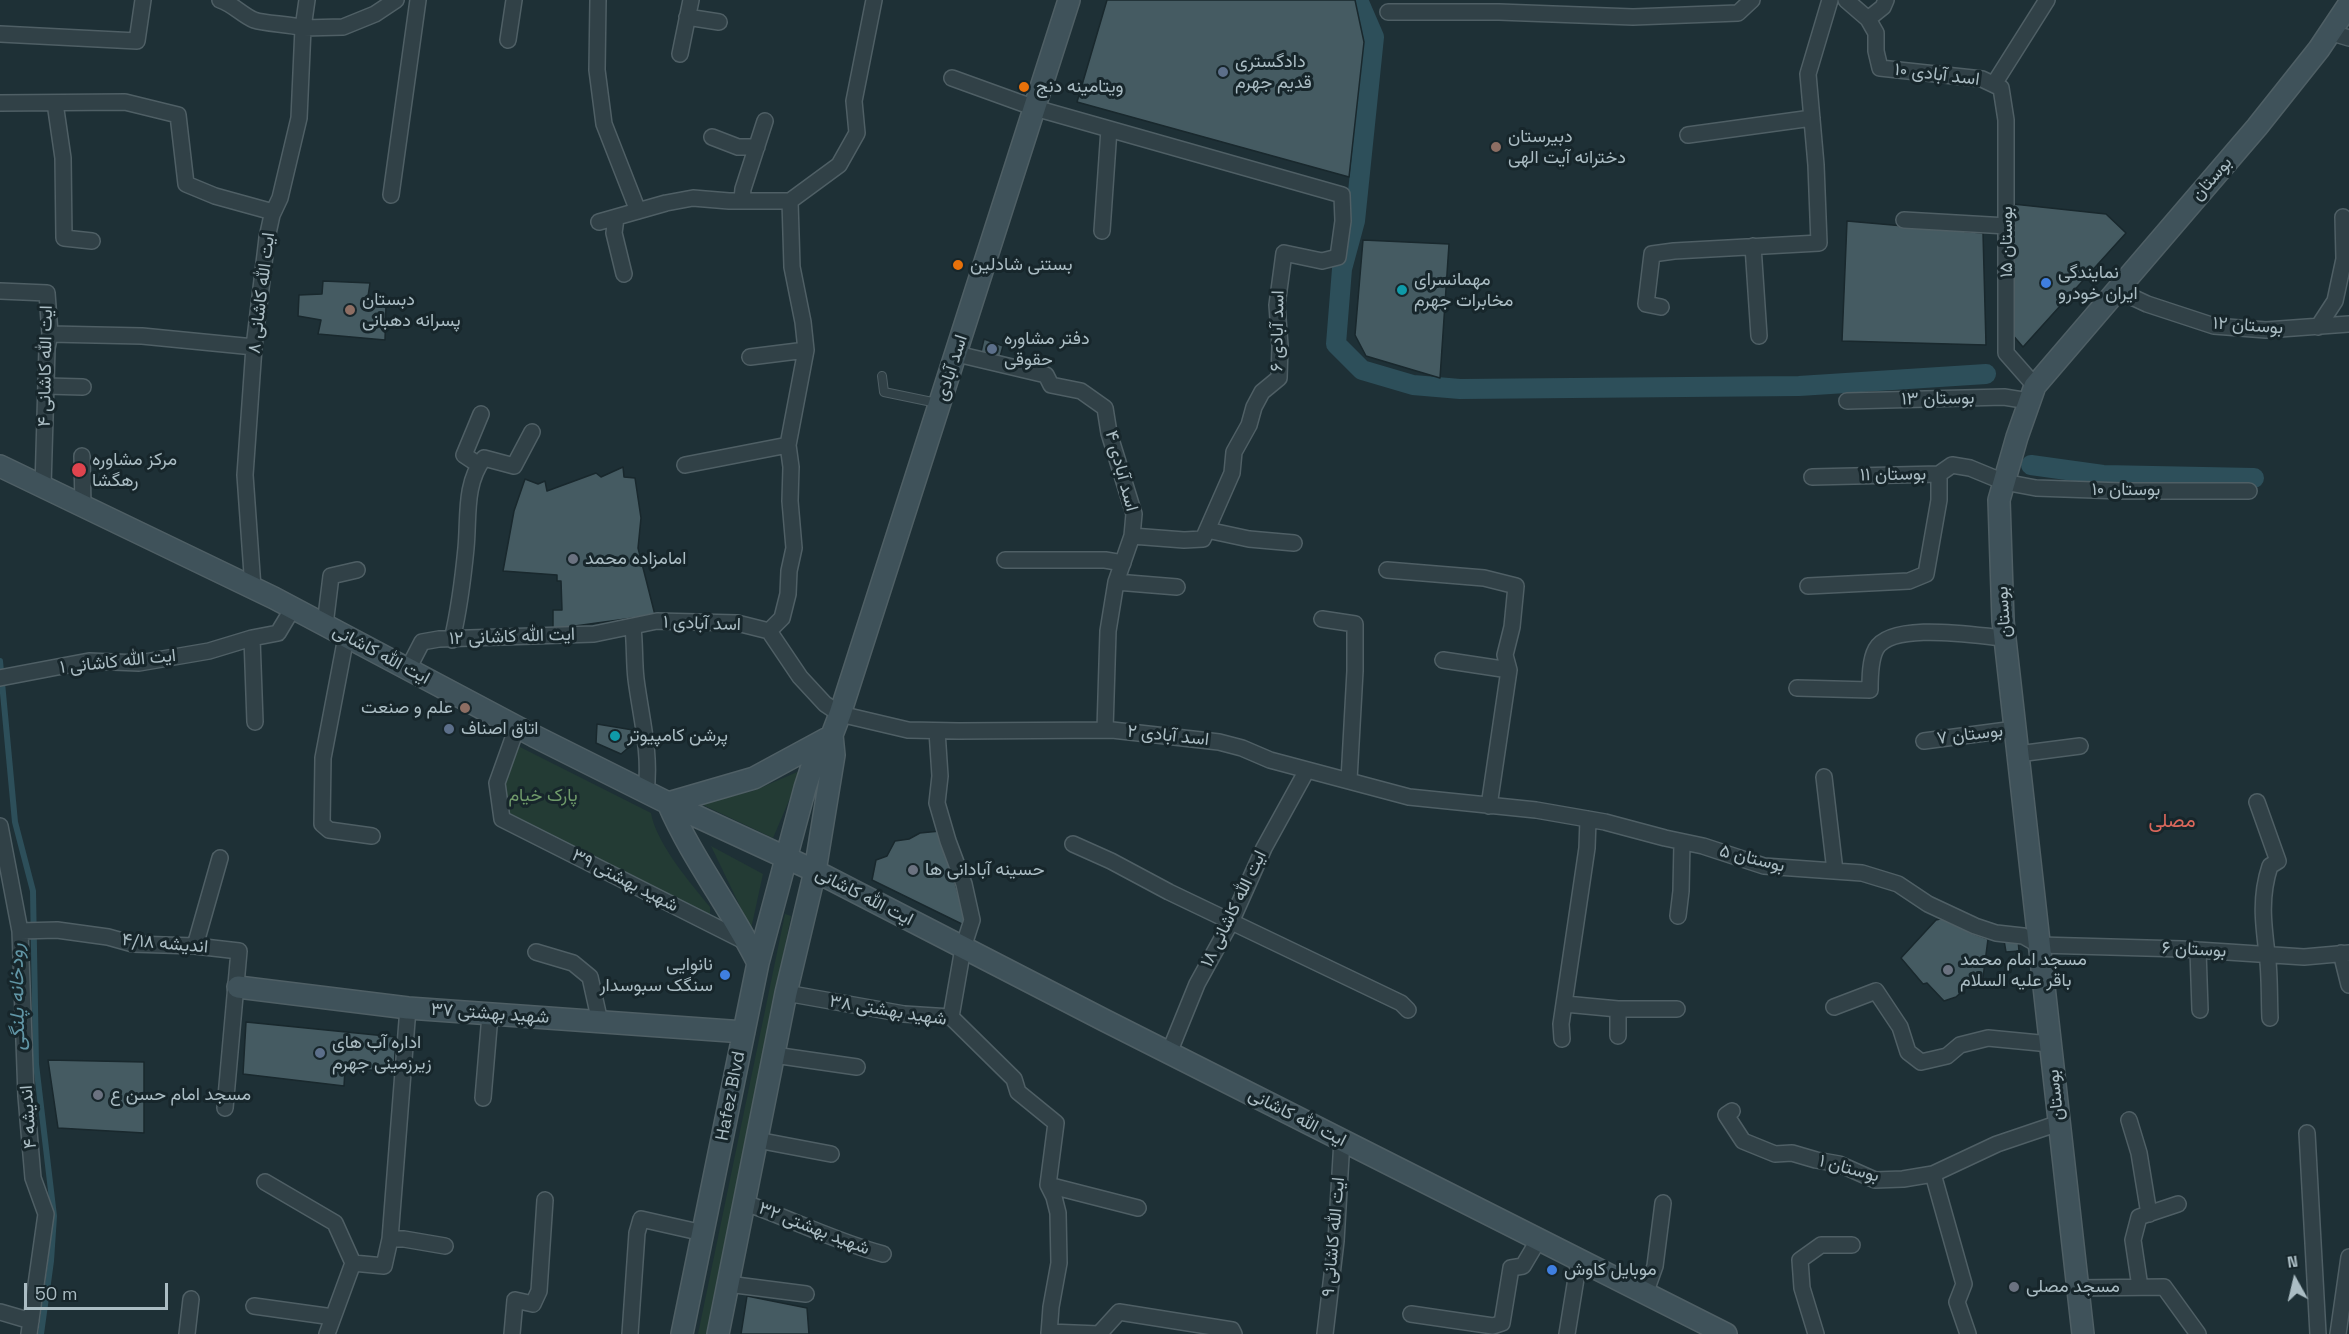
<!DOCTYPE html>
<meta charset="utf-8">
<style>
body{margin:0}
#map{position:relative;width:2349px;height:1334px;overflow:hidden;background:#1e3036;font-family:"Space Grotesk",sans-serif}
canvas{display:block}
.north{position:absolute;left:2265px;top:1250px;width:60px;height:60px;-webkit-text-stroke:4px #17262b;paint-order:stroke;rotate:352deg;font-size:16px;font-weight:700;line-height:24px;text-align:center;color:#abbdc4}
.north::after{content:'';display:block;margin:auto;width:21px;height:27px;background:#abbdc4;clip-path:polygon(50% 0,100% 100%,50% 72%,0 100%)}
.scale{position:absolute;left:24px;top:1283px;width:144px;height:27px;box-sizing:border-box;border:3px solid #abbdc4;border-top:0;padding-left:8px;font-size:18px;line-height:21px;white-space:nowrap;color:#abbdc4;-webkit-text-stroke:4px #17262b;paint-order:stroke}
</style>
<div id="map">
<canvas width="2349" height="1334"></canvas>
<div class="north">N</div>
<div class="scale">50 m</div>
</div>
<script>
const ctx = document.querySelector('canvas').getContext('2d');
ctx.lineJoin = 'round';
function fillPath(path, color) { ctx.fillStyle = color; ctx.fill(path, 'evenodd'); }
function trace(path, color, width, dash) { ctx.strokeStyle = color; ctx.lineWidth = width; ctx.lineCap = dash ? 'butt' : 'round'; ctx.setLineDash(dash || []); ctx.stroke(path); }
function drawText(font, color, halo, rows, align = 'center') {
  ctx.font = font + ' "Space Grotesk",Vazirmatn,sans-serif'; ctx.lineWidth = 6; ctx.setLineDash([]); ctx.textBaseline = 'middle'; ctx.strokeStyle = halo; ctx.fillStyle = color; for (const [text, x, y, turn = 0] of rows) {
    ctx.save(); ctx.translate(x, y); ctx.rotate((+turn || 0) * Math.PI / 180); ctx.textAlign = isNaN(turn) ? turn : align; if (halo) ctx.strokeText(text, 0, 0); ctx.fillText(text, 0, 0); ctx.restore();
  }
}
fillPath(new Path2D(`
 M516,745L651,813C656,843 691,884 710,907V916L508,816L502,781Z
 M802,770L773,838L701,804L753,791Z
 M711,846L763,874L751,929Z
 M785,914L791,916L707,1334H698Z`), '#233b34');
trace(new Path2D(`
 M0,661L15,822L33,891L36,1064L54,1216L51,1261L41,1334`), '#2d4f5a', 6);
trace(new Path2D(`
 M1358,0L1374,37L1355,221L1342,269L1336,344L1362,370L1413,385L1460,389L1799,386L1986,374
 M2031,465L2103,475L2254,478`), '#2d4f5a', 20);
const building = new Path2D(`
 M1107,0H1355L1364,42L1349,177L1077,102Z
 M2013,204L2106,214L2126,233L2023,347L2011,333Z
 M1847,221L1983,233L1986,345L1842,341Z
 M1363,240L1449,244L1440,378L1366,356L1355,335Z
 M323,281L370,283L367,303L386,304L385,340L318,334L321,320L298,316L299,295L322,294Z
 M984,339L1003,346L1000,357L981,352Z
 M623,467L624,477L635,478L641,518L638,548L655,615L553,629V610H562L561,581H557V575L503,571L514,511L525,479L538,484L545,481L547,491L596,473L601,477Z
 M597,724L633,730L634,743L621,754L596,743Z
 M940,831L968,927L872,880L876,860L887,856L895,841L909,839L920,833Z
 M1944,918L1956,923L1969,932L1988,939L1982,985L1970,984L1956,997L1944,1001L1927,983L1923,984L1901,958L1936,920Z
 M2018,939L2019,951L2006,952L2004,940Z
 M246,1022L396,1037L394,1071L345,1069L344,1086L243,1074Z
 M48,1060L144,1062V1133L58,1128Z
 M747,1296L807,1308L809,1334H741Z`);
fillPath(building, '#455b62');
trace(building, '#19282d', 1.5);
const lane = new Path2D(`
 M882,376L884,392L937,403`);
const street = new Path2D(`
 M220,0C233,4 242,15 254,20C266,24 289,24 303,28L307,0
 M598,0L597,70L604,124L638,211
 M1846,0L1868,19L1876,33V51L1880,68L1982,79L2001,88L2006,120V353L2035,386
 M1388,12H1499L1633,17L1738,13L1752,0
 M687,17L719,22
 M1868,19L1883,7L1886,0
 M2329,32L2349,38
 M0,34L137,41L143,0
 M508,40L514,0
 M680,54L691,0
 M952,78L1035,108L1342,195L1343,221L1338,257L1322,261L1284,253L1277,305L1280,346L1279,378L1262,392L1254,407L1249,425L1234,452L1232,473L1203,539L1184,540L1132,536
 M1994,84L2047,0
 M0,103L125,102L178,115L186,184L215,196L273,212
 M55,103L63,158L64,238L92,241
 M1688,135L1812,118
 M712,137L738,147H757
 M391,195L418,0
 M742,200L743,189L765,121
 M616,218L614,233L624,274
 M1904,220L2007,226
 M599,222L666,203L693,198L729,201H790L839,165L857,133L854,101L874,0
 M1102,231L1109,129
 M1753,246L1759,336
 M2117,290L2147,304L2214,326L2266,330L2349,324
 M0,291L47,293L50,334L47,348L43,487
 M1661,307L1646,304L1652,254L1674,251L1819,243L1816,165L1808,74L1830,0
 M2318,327L2335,301L2344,259L2343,217
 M50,334L142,336L254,347
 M957,354L1046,375L1051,385L1081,391L1105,408L1109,433L1134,514L1132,536L1116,582L1108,631L1105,730
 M750,357L806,350
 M46,386L83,387
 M1847,401L2004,397L2029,401
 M82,456L83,506
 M479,465L464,455L481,414
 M685,465L788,445
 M1812,477L1939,474L1952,465L1970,468L2004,482L2036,488L2122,491H2249
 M1207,530L1249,539L1294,543
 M1005,560H1105L1123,563
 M1387,570L1484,578L1516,586L1512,627L1505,655L1509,670
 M1116,582L1177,587
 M1808,586L1909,581L1926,574L1939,500V474
 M253,588L245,475L254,347L267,238L272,215L280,198L299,118L303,28L343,27L375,14L396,0
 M1322,619L1355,624V671L1349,780
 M325,625L331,576L357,570
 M633,628C635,645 634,662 636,679C641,718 651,753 646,792
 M769,631L782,618L788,594L789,571L794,548L790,501L791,467L788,445L806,350L803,322L792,267L790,201
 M346,637L323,758L322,824L329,830L372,836
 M252,638L255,722
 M452,640C459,610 463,579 466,548C469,517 464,484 484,458L514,466L532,432
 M1443,660L1509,670L1489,806
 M408,669L422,642L439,639L594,634L657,621L737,623L769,631L800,677L825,704L840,714L908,730L959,731L1112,730L1219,742L1242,748L1270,760L1409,797L1536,810L1605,822L1665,838L1703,846L1764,866L1862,873L1898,884L1928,904L1975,926L1996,933L2023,936L2039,945L2182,949L2304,957L2349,953
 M0,678L89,661L139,663L209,651L252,638L278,633L293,608
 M1797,688L1870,690C1870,678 1870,660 1876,649C1892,621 1977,636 2005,638
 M517,727L497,783L502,819L748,943
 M937,731L940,776L937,803L948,841L964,884L972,920L963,948L951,1017
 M1924,741L2015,729
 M2018,754L2080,746
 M1824,777L1835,871
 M2257,802L2278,861L2270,866C2260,896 2263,922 2267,953C2270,974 2269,997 2270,1018
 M0,826L20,931L26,1096L33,1178L46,1214L29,1334
 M1073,844L1111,861L1169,892L1401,1003L1408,1010
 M1678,916L1681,891L1682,842
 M20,931L57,930L108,937L133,944L195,946L239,951L225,1108
 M195,946L220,858
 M2198,950L2200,1010
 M536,952L573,963L590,977L600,1022
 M2341,953L2349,985
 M786,993L904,1014L951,1017L1014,1079L1018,1092L1056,1123L1048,1185L1054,1197L1058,1213L1059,1263L1051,1307L1049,1334
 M1565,1004L1618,1009H1677
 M1834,1007L1876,991L1900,1027L1908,1052L1921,1062L1947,1056L1960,1045L1988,1038L2050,1044
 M1618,1036V1009
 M1562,1039L1561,1024L1587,848L1588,819
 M1169,1053L1197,984L1231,922L1264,848L1307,770
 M774,1055L857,1067
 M483,1098L490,1015
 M1732,1111L1726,1115L1743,1141L1775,1154L1792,1153L1816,1160L1839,1164L1875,1180L1903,1179L1933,1174L1997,1144L2059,1123
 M2129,1120L2139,1153L2149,1214
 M2307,1133L2318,1334
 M757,1140L831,1154
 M1933,1174L1964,1284L1957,1302L1968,1334
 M265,1182L335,1223L353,1263
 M1048,1185L1138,1208
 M745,1203C792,1219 836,1242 883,1254
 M390,1239H404L445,1246
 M728,1284L806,1294
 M2140,1287L2133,1240L2139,1217L2178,1204
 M2077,1288L2164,1287L2198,1334
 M1645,1294L1655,1266L1663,1203
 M254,1306L333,1317
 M0,1312L31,1321
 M1411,1314L1493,1326L1502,1323L1511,1268L1523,1266L1539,1239
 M1049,1332L1099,1334L1119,1312L1232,1330L1234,1334
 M187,1334L191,1299
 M327,1334L353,1263L384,1266L390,1239L408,1008
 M512,1334L515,1300L533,1304L539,1291L545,1200
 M630,1334L637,1233L641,1219L703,1233
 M1325,1334L1336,1241L1342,1140
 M1567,1334L1579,1260
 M1816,1334L1802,1288L1800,1260L1821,1245H1852
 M2338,1334L2349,1257`);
const secondary = new Path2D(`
 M0,466L274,598L534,736L668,803L815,871L1104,1020L1726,1334
 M758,963C731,908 692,859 668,803L754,778L826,739
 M238,987L408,1008L744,1032
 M682,1334L758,963L805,788L817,751L832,735L840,714L1069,0
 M718,1334L786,993L815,871L834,755L832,735
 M2083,1334L2003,621L1999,500L2017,437L2035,386L2257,127L2319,49L2349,4`);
trace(lane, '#4f5f65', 10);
trace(street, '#4f5f65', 18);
trace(secondary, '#4f5f65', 24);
trace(lane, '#314147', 8);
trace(street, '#314147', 15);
trace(secondary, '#3f525a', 21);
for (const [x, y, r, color] of [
 [1223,72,6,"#5c6f8a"],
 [1024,87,6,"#e8710a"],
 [1496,147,6,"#8d6e63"],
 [958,265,6,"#e8710a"],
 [2046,283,6,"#3f7fe0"],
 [1402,290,6,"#0f9aa8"],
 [350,310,6,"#8d6e63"],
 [992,349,6,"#5c6f8a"],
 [79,470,8,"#e0444e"],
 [573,559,6,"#6b7280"],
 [465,708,6,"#8d6e63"],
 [449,729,6,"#5c6f8a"],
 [615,736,6,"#0f9aa8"],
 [913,870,6,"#6b7280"],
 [1948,970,6,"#6b7280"],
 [725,975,6,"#3f7fe0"],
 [320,1053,6,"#5c6f8a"],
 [98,1095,6,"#6b7280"],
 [1552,1270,6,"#3f7fe0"],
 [2014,1287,6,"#6b7280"]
]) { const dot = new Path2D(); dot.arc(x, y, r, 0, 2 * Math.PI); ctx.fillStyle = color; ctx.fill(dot); trace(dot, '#17262b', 2); }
drawText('18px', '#abbdc4', '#17262b', [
 ["دادگستری",1235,62],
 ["قدیم جهرم",1235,83],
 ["ویتامینه دنج",1036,87],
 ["دبیرستان",1508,137],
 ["دخترانه آیت الهی",1508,158],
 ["بستنی شادلین",970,265],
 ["نمایندگی",2058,273],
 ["ایران خودرو",2058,294],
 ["مهمانسرای",1414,280],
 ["مخابرات جهرم",1414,301],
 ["دبستان",362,300],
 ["پسرانه دهبانی",362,321],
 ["دفتر مشاوره",1004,339],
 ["حقوقی",1004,360],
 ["مرکز مشاوره",92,460],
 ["رهگشا",92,481],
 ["امامزاده محمد",585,559],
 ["علم و صنعت",453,708,"right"],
 ["اتاق اصناف",461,729],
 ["پرشن کامپیوتر",627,736],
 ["حسینه آبادانی ها",925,870],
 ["مسجد امام محمد",1960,960],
 ["باقر علیه السلام",1960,981],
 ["نانوایی",713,965,"right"],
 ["سنگک سبوسدار",713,986,"right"],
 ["اداره آب های",332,1043],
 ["زیرزمینی جهرم",332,1064],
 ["مسجد امام حسن ع",110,1095],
 ["موبایل کاوش",1564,1270],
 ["مسجد مصلی",2026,1287]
], 'left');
drawText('18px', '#abbdc4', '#17262b', [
 ["اسد آبادی ۱۰",1937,75,7],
 ["بوستان",2212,179,-49],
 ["بوستان ۱۵",2007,242,-90],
 ["ایت الله کاشانی ۸",262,293,-83],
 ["۱۲ بوستان",2248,326,4],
 ["اسد آبادی ۶",1278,331,-89],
 ["ایت الله کاشانی ۴",46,366,-89],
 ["اسد آبادی",952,368,-72],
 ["بوستان ۱۳",1938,399,-1],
 ["اسد آبادی ۴",1121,471,75],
 ["بوستان ۱۱",1893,475,-1],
 ["بوستان ۱۰",2126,490],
 ["بوستان",2004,612,-94],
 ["اسد آبادی ۱",702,624,2],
 ["ایت الله کاشانی ۱۲",512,637,-2],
 ["ایت الله کاشانی",381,655,28],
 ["ایت الله کاشانی ۱",118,662,-6],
 ["بوستان ۷",1970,735,-7],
 ["اسد آبادی ۲",1168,736,6],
 ["بوستان ۵",1752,859,14],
 ["شهید بهشتی ۳۹",625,881,27],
 ["ایت الله کاشانی",864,897,27],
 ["ایت الله کاشانی ۱۸",1234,909,-64],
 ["اندیشه ۴/۱۸",165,944,5],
 ["بوستان ۶",2194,950,3],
 ["شهید بهشتی ۳۸",888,1011,9],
 ["شهید بهشتی ۳۷",490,1014,4],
 ["بوستان",2056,1095,-96],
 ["Hafez Blvd",731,1096,-79],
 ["اندیشه ۴",29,1117,-94],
 ["ایت الله کاشانی",1297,1118,27],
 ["بوستان ۱",1849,1169,15],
 ["شهید بهشتی ۳۲",814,1229,21],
 ["ایت الله کاشانی ۹",1334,1237,-85]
]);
drawText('18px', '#6f9a6a', '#17262b', [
 ["پارک خیام",543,796]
]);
drawText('20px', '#da675b', '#17262b', [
 ["مصلی",2172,822]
]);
drawText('italic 20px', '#6196a6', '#17262b', [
 ["رودخانه پلنگی",18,997,-91]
]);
</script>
